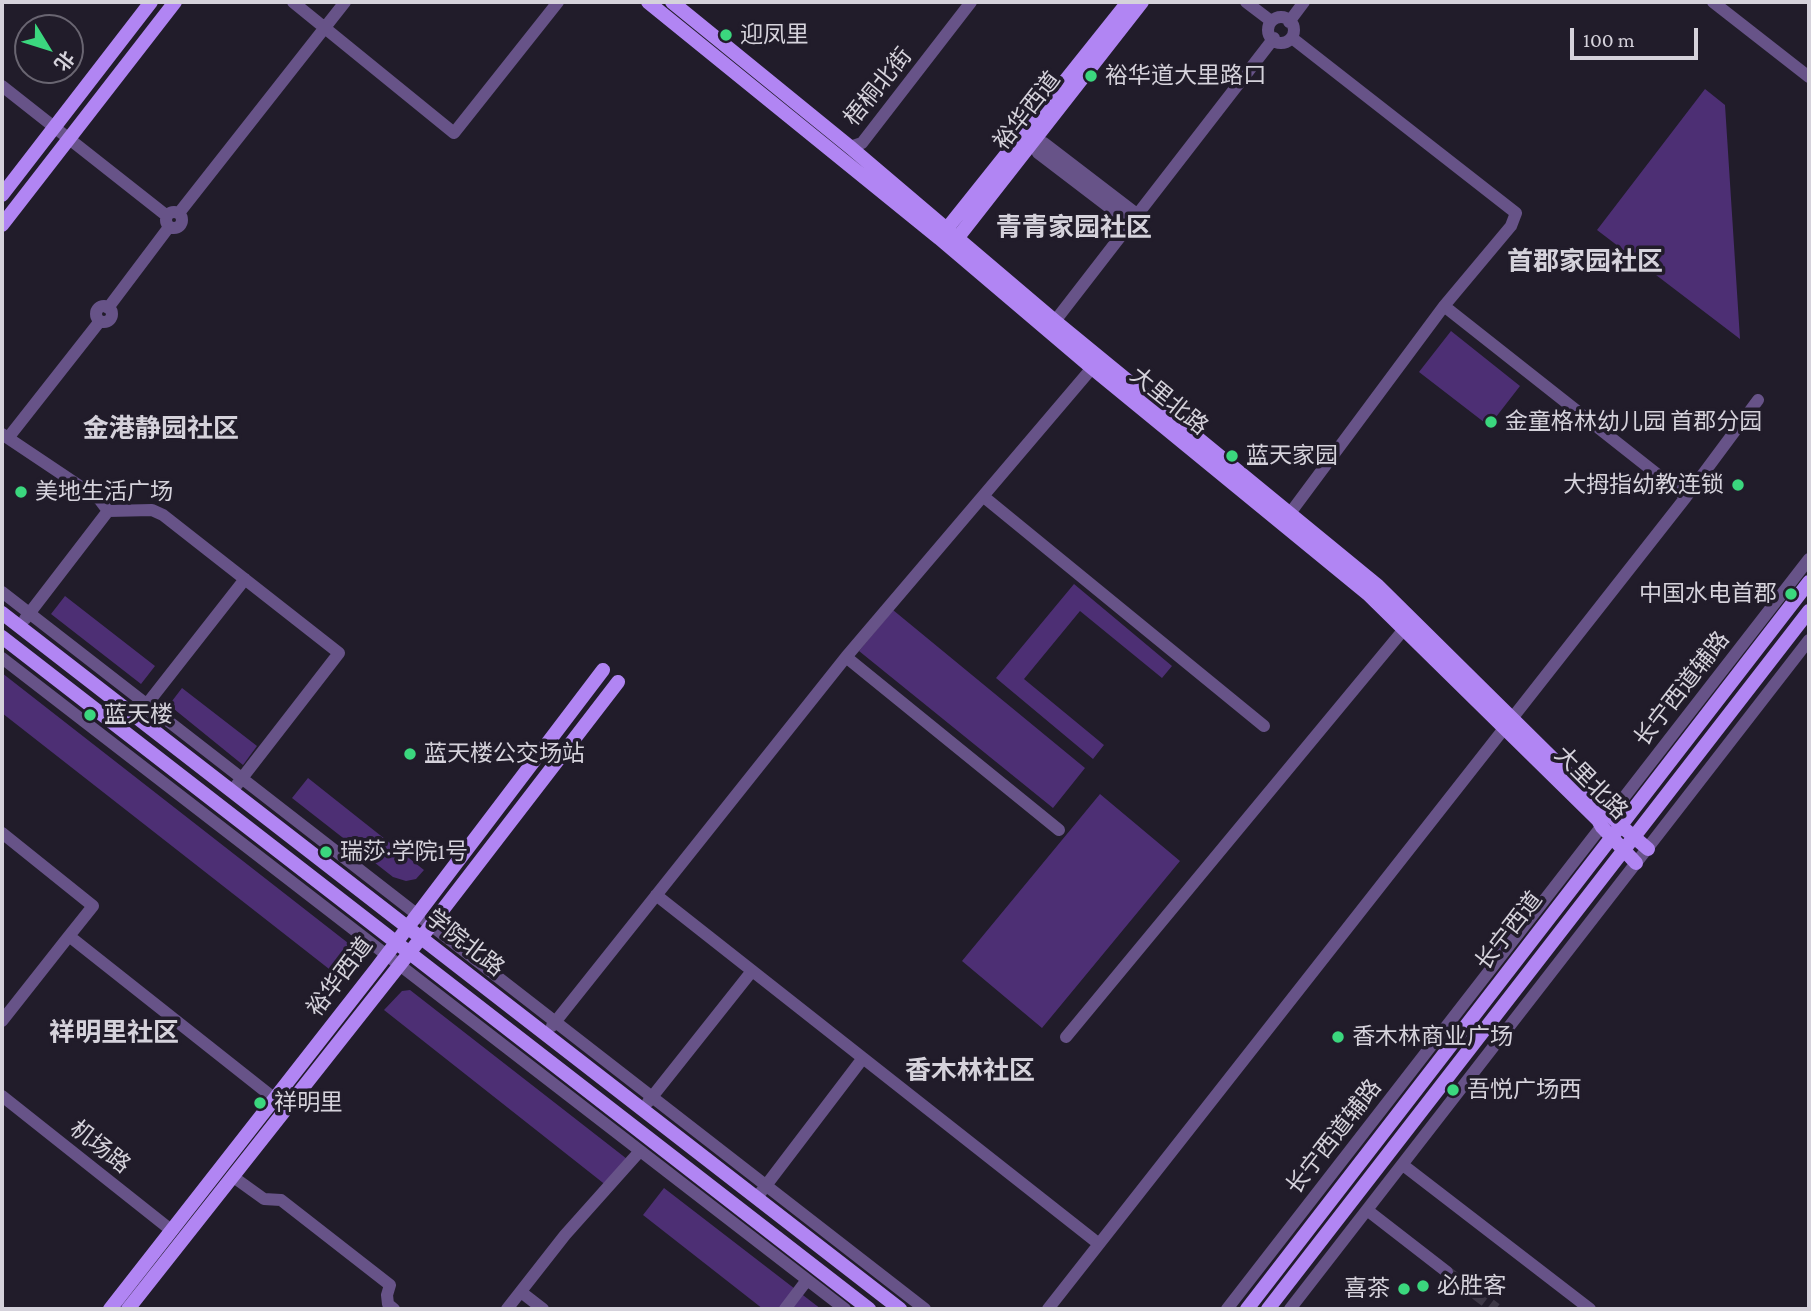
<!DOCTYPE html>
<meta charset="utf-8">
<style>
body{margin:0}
#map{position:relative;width:1811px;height:1311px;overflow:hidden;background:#211c2a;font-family:"Crimson Pro","Noto Sans SC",serif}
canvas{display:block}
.frame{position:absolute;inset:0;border:4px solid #d5d2db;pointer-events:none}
.north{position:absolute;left:14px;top:14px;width:70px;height:70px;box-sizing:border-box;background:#211c2a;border:2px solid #696571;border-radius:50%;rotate:128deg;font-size:19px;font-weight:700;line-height:28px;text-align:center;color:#d5d2db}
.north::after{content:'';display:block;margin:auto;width:24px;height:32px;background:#3bd77e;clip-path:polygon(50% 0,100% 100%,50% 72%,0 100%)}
.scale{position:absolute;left:1570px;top:28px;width:128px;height:32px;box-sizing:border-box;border:4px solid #d5d2db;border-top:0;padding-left:9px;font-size:21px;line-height:24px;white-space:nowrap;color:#d5d2db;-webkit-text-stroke:5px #211c2a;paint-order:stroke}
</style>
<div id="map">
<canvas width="1811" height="1311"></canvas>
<div class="frame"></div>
<div class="north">北</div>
<div class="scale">100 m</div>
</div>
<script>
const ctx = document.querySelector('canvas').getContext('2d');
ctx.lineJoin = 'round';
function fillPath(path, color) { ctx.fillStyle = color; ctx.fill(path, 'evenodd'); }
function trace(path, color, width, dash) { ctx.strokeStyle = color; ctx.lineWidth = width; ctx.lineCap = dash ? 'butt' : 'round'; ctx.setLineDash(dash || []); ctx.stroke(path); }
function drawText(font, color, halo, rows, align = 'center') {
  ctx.font = font + ' "Crimson Pro","Noto Sans SC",serif'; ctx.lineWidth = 7; ctx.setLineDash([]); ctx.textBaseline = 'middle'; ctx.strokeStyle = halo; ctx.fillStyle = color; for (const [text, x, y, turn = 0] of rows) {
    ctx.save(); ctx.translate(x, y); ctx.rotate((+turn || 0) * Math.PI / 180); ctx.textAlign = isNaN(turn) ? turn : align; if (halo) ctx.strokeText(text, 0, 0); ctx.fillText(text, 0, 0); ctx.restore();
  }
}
fillPath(new Path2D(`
 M1705,89L1725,105L1740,339L1597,230Z
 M1451,331L1520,386L1489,426L1419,372Z
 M1074,584L1172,666L1162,678L1080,611L1024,679L1104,745L1093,759L996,678Z
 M65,596L155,666L141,684L51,614Z
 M893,610L1085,768L1053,808L859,651Z
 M2,673L357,950L361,968L347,983L2,713Z
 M182,688L257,746L243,765L169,705Z
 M308,778L424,870L416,879L406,881L393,877L292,798Z
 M1100,794L1180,861L1042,1028L962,961Z
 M410,990L627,1159L607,1186L384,1010L402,991Z
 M664,1188L821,1309H763L643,1215Z`), '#4d2f74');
trace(new Path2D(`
 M1447,1272L1496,1309`), '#3c3745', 12, [12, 6]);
trace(new Path2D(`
 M293,2L454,133L558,2
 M1246,2L1271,21
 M1713,2L1809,77
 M1268 30a13 13 0 1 1 26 0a13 13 0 1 1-26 0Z
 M1289,22L1304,2
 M2,86L167,216
 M1032,143H1044L1138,215
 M1032,143L1038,153L1131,224
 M850,147L862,143L971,2
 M166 220a8 8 0 1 1 16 0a8 8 0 1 1-16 0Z
 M179,213L345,2
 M96 314a8 8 0 1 1 16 0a8 8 0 1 1-16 0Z
 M1444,306L1686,497
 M108,308L169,227
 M1055,321L1274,38
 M2,434L99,499L108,511L152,510L163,515L339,653L232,791
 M8,438L100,321
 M984,497L1264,726
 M1285,520L1444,306L1511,226L1516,213L1292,38
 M2,592L925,1309
 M25,619L108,511
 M846,657L1059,830
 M2,658L845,1309
 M139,719L147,704L245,579
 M2,833L93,906L69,936
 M656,895L1099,1244
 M2,1021L69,936L275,1099
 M552,1026L846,657L1092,368
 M1066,1037L1405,628
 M2,1096L171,1230
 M648,1102L752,971
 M1403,1165L1590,1309
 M232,1176L264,1199L281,1200L390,1285L387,1295L388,1304L394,1309
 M761,1192L863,1058
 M1367,1210L1447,1272
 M521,1292L543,1309
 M507,1309L565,1235L640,1151
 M785,1309L807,1280
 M1048,1309L1686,497L1758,400
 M1227,1309L1809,559
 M1290,1309L1809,640`), '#675388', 12);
trace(new Path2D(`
 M648,2L939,238L1092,368L1368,594L1598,820L1602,827L1636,863
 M672,2L850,147L1055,321L1378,586L1620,825L1648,849
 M2,195L151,2
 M2,225L175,2
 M941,236L1128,2
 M952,245L1142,2
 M2,613L900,1309
 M2,637L869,1309
 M110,1309L376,969L603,670
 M128,1309L421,938L618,682
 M1247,1309L1809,582
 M1268,1309L1809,611`), '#b185f3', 14);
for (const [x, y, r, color] of [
 [726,35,7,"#3bd77e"],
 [1091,76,7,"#3bd77e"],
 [1491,422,7,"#3bd77e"],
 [1232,456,7,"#3bd77e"],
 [1738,485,7,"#3bd77e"],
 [21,492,7,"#3bd77e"],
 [1791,594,7,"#3bd77e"],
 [90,715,7,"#3bd77e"],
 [410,754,7,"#3bd77e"],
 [326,852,7,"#3bd77e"],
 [1338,1037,7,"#3bd77e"],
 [1453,1090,7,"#3bd77e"],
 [260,1103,7,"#3bd77e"],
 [1423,1286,7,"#3bd77e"],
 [1404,1289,7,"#3bd77e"]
]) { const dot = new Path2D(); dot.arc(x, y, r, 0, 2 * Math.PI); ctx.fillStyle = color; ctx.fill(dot); trace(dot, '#211c2a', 2.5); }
drawText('23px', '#d5d2db', '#211c2a', [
 ["迎凤里",740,35],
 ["裕华道大里路口",1105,76],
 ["金童格林幼儿园 首郡分园",1505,422],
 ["蓝天家园",1246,456],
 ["大拇指幼教连锁",1724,485,"right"],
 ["美地生活广场",35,492],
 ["中国水电首郡",1777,594,"right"],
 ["蓝天楼",104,715],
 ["蓝天楼公交场站",424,754],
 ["瑞莎·学院1号",340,852],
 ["香木林商业广场",1352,1037],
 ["吾悦广场西",1467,1090],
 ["祥明里",274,1103],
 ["必胜客",1437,1286],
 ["喜茶",1390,1289,"right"]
], 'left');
drawText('23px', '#d5d2db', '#211c2a', [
 ["梧桐北街",878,87,-51],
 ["裕华西道",1027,111,-52],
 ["大里北路",1169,401,39],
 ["长宁西道辅路",1682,689,-52],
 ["大里北路",1591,783,45],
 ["长宁西道",1509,931,-52],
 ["学院北路",465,943,38],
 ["裕华西道",340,977,-53],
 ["长宁西道辅路",1334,1137,-52],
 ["机场路",100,1147,38]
]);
drawText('bold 26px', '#d5d2db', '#211c2a', [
 ["青青家园社区",1074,228],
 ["首郡家园社区",1585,262],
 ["金港静园社区",161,429],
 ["祥明里社区",114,1033],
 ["香木林社区",970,1071]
]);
</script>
